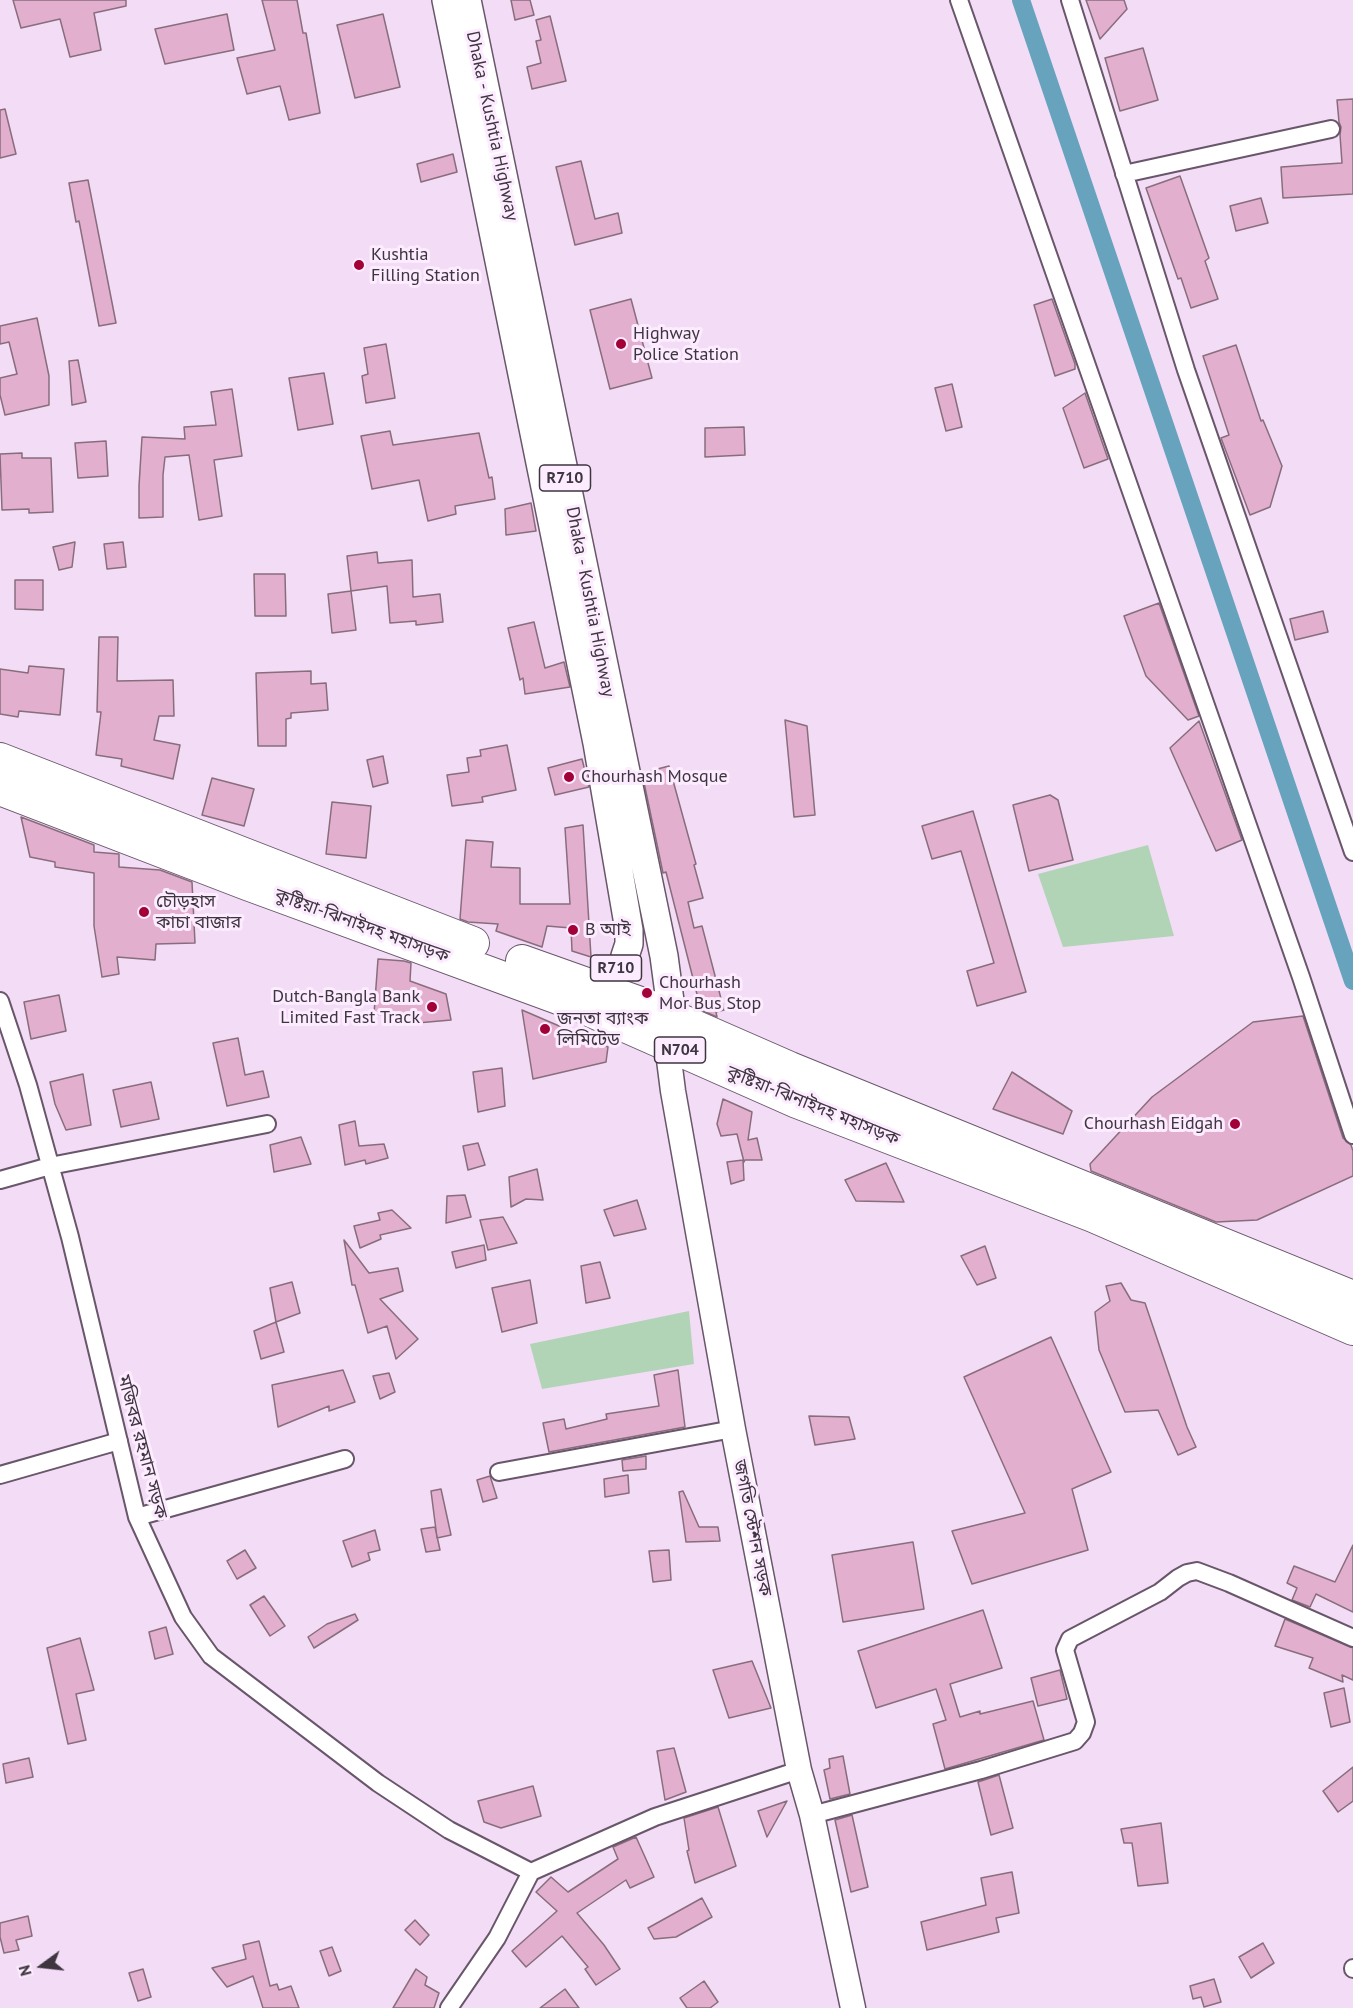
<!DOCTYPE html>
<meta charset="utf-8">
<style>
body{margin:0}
#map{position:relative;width:1353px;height:2008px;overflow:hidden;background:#f3dcf5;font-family:"PT Sans",sans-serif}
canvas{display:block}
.north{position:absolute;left:12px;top:1936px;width:60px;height:60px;-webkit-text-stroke:4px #fdebff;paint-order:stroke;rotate:255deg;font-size:16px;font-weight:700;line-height:24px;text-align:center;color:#3e353f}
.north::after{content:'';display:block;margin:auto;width:21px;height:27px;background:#3e353f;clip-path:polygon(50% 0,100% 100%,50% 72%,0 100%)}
</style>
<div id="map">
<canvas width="1353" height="2008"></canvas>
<div class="north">N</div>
</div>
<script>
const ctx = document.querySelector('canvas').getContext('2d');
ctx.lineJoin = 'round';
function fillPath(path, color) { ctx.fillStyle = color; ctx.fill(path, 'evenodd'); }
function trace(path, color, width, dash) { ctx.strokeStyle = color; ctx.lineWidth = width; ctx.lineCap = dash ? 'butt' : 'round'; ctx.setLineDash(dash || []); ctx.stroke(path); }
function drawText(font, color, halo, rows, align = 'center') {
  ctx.font = font + ' "PT Sans","Noto Sans Bengali",sans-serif'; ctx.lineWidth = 6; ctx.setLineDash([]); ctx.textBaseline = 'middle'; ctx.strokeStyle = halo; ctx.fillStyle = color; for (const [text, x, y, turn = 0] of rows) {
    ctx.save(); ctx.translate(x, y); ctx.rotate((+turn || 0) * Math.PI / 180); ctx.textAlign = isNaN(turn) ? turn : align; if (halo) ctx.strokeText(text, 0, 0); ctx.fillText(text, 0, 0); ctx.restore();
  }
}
fillPath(new Path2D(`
 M1148,845L1174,936L1063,947L1038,874Z
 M689,1311L694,1364L542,1389L530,1344Z`), '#b1d4b7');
trace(new Path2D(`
 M1021,0L1353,981`), '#68a3be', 18);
const building = new Path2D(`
 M13,0H126V6L94,13L101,50L70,57L60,19L21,28Z
 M262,0H297L303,33H306L320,113L289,120L280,86L247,94L237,58L275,50Z
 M511,0H530L534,15L515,20Z
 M1086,0H1124L1127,9L1100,39Z
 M227,14L234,50L165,64L155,29Z
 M383,14L400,87L355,98L337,25Z
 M550,16L566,81L532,89L527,67L541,63L536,41L541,40L536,20Z
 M1143,48L1158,100L1120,111L1105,58Z
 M1353,99V194L1283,198L1281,167L1342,163L1340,135L1341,127L1339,122L1337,100Z
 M5,109L16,154L0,158V110Z
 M453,154L457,172L421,182L417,164Z
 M581,161L595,219L618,213L622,233L575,245L556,167Z
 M1180,176L1209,258L1205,261L1218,299L1191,308L1181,278L1178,279L1146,188Z
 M88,180L116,323L99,326L79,221L76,222L69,183Z
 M1261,198L1268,223L1236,231L1230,206Z
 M631,299L652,378L610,389L590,310Z
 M1052,299L1075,364V369L1055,376L1034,305Z
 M37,318L49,376V405L5,415L0,395V378L17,374L9,342L0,344V326Z
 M386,344L395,398L366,403L362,376L368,374L364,348Z
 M1236,345L1261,421L1263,420L1282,466L1270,507L1250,515L1221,438L1229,435L1203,356Z
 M78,360L86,402L72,405L69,361Z
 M324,373L333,424L298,430L289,378Z
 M952,384L962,427L946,431L935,388Z
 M232,389L242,456L214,460L222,516L199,520L189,455L165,457L163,475V517L139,518V486L142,437L185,439L184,427L216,425L211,392Z
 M1085,393L1108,459L1084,468L1063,408Z
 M744,427L745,455L705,457V428Z
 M390,431L393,445L479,433L489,478L492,477L495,499L455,506L456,514L428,521L419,480L372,489L361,436Z
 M106,441L108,476L78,478L75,443Z
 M22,453V458H51L53,512L29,513V509L2,510L0,454Z
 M531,503L536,531L506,535L505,509Z
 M75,542L72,567L59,570L53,547Z
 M123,542L126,567L107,569L104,544Z
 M377,552L378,563L412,560L413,597L440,594L443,622L416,625V621L390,623L387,586L351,591L347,556Z
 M254,574H285L286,616H255Z
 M15,580H43V610L15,609Z
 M351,591L356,630L332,633L328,594Z
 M1159,603L1199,716L1188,720L1146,676L1124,616Z
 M1323,611L1328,632L1295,640L1290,619Z
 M534,622L545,668L564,662L570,687L525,694L523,678L520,680L508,628Z
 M99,637H118L117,681L173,680L174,716H159L154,740L180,745L173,779L121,766L122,759L96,755L101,712H97Z
 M29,666L64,669L60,715L19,711L18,717L0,714V669L28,673Z
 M311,671V684L326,683L328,710L291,713V718L286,719V746H258L256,673Z
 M785,720L807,726L815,815L794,817Z
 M1199,721L1242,840L1216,851L1170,748Z
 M507,745L516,790L482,797L483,802L452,806L447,775L469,772L467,758L481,756L480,750Z
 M383,756L388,783L373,787L367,760Z
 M582,759L589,787L555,795L548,768Z
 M669,766L696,864L694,865L703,898L688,902L694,928L702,926L724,1010L716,1012L717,1017L701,1010L666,872L663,873L642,773Z
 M212,778L254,789L244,826L202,815Z
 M1050,795L1058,800L1073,860L1029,871L1013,805Z
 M332,802L371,806L366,858L326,854Z
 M973,811L1026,992L977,1006L967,971L994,963L961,851L932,859L922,826Z
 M21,817L94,845V852L119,854V867L160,870L192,882L195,943L156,944L155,960L117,957L119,974L102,977L94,926V873L55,867V862L30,857Z
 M583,825L591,957L572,951L571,928L547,926L542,947L496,931L498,924L468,922L460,919L466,840L493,842L491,867L520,868V904H570L565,828Z
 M378,959L404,961L411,963L410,981L446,994L451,1020L417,1023L416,1017L374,1014Z
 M59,995L66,1031L31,1039L24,1002Z
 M522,1010L608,1047L606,1062L533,1079Z
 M1303,1016L1343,1138L1351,1145L1353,1151V1176L1257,1220L1216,1222L1091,1171L1090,1164L1152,1097L1253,1022Z
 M238,1038L245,1075L263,1071L269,1097L227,1106L213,1043Z
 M502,1068L505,1106L478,1112L473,1072Z
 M1012,1072L1072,1111L1063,1134L993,1109Z
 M83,1074L91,1125L66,1130L55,1104L50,1082Z
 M151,1082L159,1119L121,1127L113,1090Z
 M723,1099L752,1112L748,1140L757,1138L762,1160H745L744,1162L737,1134L721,1136L717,1124Z
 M355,1121L359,1146L384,1144L388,1158L366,1164L365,1160L345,1165L339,1125Z
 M301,1137L311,1164L274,1172L270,1145Z
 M478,1143L485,1165L468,1170L463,1146Z
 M743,1160L744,1180L731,1184L727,1162Z
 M886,1163L904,1202L856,1201L845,1180Z
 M537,1169L543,1200L526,1199L511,1207L509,1177Z
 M465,1195L471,1217L446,1223L447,1196Z
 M637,1200L646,1229L614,1236L604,1210Z
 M392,1210L411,1228L380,1235L381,1239L360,1248L354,1226L380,1220L378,1213Z
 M503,1217L517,1243L488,1250L480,1220Z
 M344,1240L369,1273L398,1268L403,1291L380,1299L418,1339L396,1359L387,1326L368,1333L355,1285H352Z
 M484,1245L486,1260L456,1268L452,1252Z
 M985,1246L996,1278L977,1285L961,1256Z
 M600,1262L610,1298L586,1303L581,1266Z
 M530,1280L537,1323L502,1332L492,1288Z
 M292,1282L300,1313L276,1322L270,1288Z
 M1121,1283L1131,1300L1145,1303L1187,1427L1196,1447L1178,1455L1158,1410L1125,1412L1099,1350L1095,1312L1110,1301L1106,1286Z
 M276,1322L284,1352L261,1359L254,1331Z
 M1051,1337L1111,1472L1072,1489L1088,1550L972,1584L952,1531L1025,1513L964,1377Z
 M343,1370L355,1402L329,1411V1406L278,1427L272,1385Z
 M678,1370L685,1427L549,1452L543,1423L564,1419L566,1429L607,1419L606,1414L659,1406L654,1375Z
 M389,1373L395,1392L380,1399L373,1376Z
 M809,1416L849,1417L855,1439L815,1445Z
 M646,1456V1469L623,1471L622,1460Z
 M628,1475L629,1493L605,1497L604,1479Z
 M490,1476L497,1498L483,1502L477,1480Z
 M441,1489L451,1535L437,1538L431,1491Z
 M683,1491L699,1527H718L720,1541L686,1542L679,1492Z
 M435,1527L440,1550L426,1552L421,1529Z
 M375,1530L380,1550L368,1553L370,1560L352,1567L343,1541Z
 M913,1542L924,1609L843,1622L832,1555Z
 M1353,1545V1612L1316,1594L1310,1607L1292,1600L1297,1588L1287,1583L1294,1566L1335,1582Z
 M245,1550L256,1568L237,1579L227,1561Z
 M669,1550L671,1580L653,1582L649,1551Z
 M264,1596L285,1626L270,1636L250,1605Z
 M983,1610L1002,1668L950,1684L960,1717L980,1711V1714L1033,1701L1044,1740L945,1769L933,1724L946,1720L936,1689L876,1708L858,1651Z
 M355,1614L358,1620L314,1648L308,1637L327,1624Z
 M1285,1619L1353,1648V1680L1342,1675L1343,1682L1309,1668L1313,1658L1275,1646Z
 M166,1627L173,1654L155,1659L149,1632Z
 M80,1638L94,1690L76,1694L86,1740L68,1744L47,1648Z
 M752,1661L771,1708L729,1718L713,1670Z
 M1060,1670L1067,1699L1038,1706L1031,1678Z
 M1344,1688L1350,1722L1331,1727L1324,1693Z
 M674,1748L686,1792L665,1800L657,1751Z
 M843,1756L850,1794L830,1799L824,1770L830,1768L829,1759Z
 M29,1758L33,1777L6,1783L3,1764Z
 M1353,1767V1801L1338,1812L1323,1791Z
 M999,1775L1013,1828L991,1835L978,1782Z
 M533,1786L541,1816L501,1828L484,1822L478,1801Z
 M787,1801L767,1837L758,1811Z
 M718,1807L736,1866L695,1883L687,1851L689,1850L684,1818Z
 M852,1815L868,1887L851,1892L835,1820Z
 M1161,1823L1168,1883L1138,1886L1132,1843H1124L1121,1829Z
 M636,1837L654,1877L630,1888L626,1880L577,1913L604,1945L620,1969L596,1985L585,1969L588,1967L562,1936L526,1967L512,1951L557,1911L536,1892L551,1877L568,1892L618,1859L613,1847Z
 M1012,1872L1019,1913L996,1918L999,1932L927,1950L921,1922L986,1905L981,1878Z
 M702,1898L712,1917L676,1937L654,1939L648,1928Z
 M28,1916L32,1936L16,1940L19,1950L4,1953L0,1937V1923Z
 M415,1920L429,1935L420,1945L405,1930Z
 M259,1941L270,1986L277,1984L279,1990L291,1986L299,2008H263L253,1976L227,1987L212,1968L246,1959L243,1945Z
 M1263,1943L1274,1963L1251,1978L1239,1957Z
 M332,1947L341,1971L329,1976L320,1951Z
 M143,1969L151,1997L138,2001L129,1973Z
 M416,1969L427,1977L425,1985L439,1993L434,2008H393Z
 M1214,1979L1221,2002L1204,2007L1201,1997L1193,1999L1190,1986Z
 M704,1981L718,2002L710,2008H687L680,1998Z
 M565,1989L579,2008H540Z`);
fillPath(building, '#e3afce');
trace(building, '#886d7d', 1.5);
const street = new Path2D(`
 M959,0L1301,977L1353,1135
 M1070,0L1186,370L1353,852
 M1124,174L1331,129
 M0,1001L28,1085L70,1237L137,1517L183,1617L211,1656L378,1783L449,1830L531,1872
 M0,1180L50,1166L267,1124
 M499,1472L733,1429
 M0,1475L119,1441
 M137,1517L345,1459
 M812,1815L981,1770L1075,1741L1082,1733L1086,1722L1065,1650L1070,1639L1160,1592L1178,1578L1187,1573L1197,1571L1229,1583L1353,1638
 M1353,1968V1969
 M449,2008L497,1938L531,1872L655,1817L799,1770`);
const secondary = new Path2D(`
 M667,1044L673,1091L733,1429L799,1770L812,1815L853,2008`);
const primary = new Path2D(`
 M446,0L597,743L629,930V944L625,956
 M467,0L664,956L672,1016L669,1034`);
const highway = new Path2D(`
 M0,759L473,943
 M0,789L247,884L580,1006L797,1102L1093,1216L1353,1329
 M522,961L646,1005L790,1068L1353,1297`);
trace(street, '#69566b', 20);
trace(secondary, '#69566b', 27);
trace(primary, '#69566b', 30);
trace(highway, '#69566b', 34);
trace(street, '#fff', 16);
trace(secondary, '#fff', 24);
trace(primary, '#fff', 27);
trace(highway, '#fff', 32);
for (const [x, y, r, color] of [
 [359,265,6,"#a10136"],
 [621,344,6,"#a10136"],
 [569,777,6,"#a10136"],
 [144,912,6,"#a10136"],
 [573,930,6,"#a10136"],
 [647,993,6,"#a10136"],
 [432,1007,6,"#a10136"],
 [545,1029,6,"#a10136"],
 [1235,1124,6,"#a10136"]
]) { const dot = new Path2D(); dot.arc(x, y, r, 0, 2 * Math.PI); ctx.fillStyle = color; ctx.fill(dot); trace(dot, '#fdebff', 2); }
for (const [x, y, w] of [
 [565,478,51],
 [616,968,51],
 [680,1050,51]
]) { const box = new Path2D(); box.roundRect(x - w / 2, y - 13, w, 26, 4.5); ctx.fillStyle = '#fdebff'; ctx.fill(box); trace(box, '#3e353f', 1.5); }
drawText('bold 16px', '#3e353f', null, [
 ["R710",565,478],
 ["R710",616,968],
 ["N704",680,1050]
]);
drawText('18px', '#3e353f', '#fdebff', [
 ["Dhaka - Kushtia Highway",492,126,78],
 ["Dhaka - Kushtia Highway",590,602,79],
 ["কুষ্টিয়া-ঝিনাইদহ মহাসড়ক",362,926,20],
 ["কুষ্টিয়া-ঝিনাইদহ মহাসড়ক",813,1106,22],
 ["মজিবর রহমান সড়ক",142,1447,75],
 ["জগতি স্টেশন সড়ক",752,1528,79]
]);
drawText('18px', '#3e353f', '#fdebff', [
 ["Kushtia",371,255],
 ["Filling Station",371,276],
 ["Highway",633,334],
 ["Police Station",633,355],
 ["Chourhash Mosque",581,777],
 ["চৌড়হাস",156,902],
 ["কাচা বাজার",156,923],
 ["B আই",585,930],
 ["Chourhash",659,983],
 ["Mor Bus Stop",659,1004],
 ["Dutch-Bangla Bank",420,997,"right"],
 ["Limited Fast Track",420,1018,"right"],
 ["জনতা ব্যাংক",557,1019],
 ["লিমিটেড",557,1040],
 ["Chourhash Eidgah",1223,1124,"right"]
], 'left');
</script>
